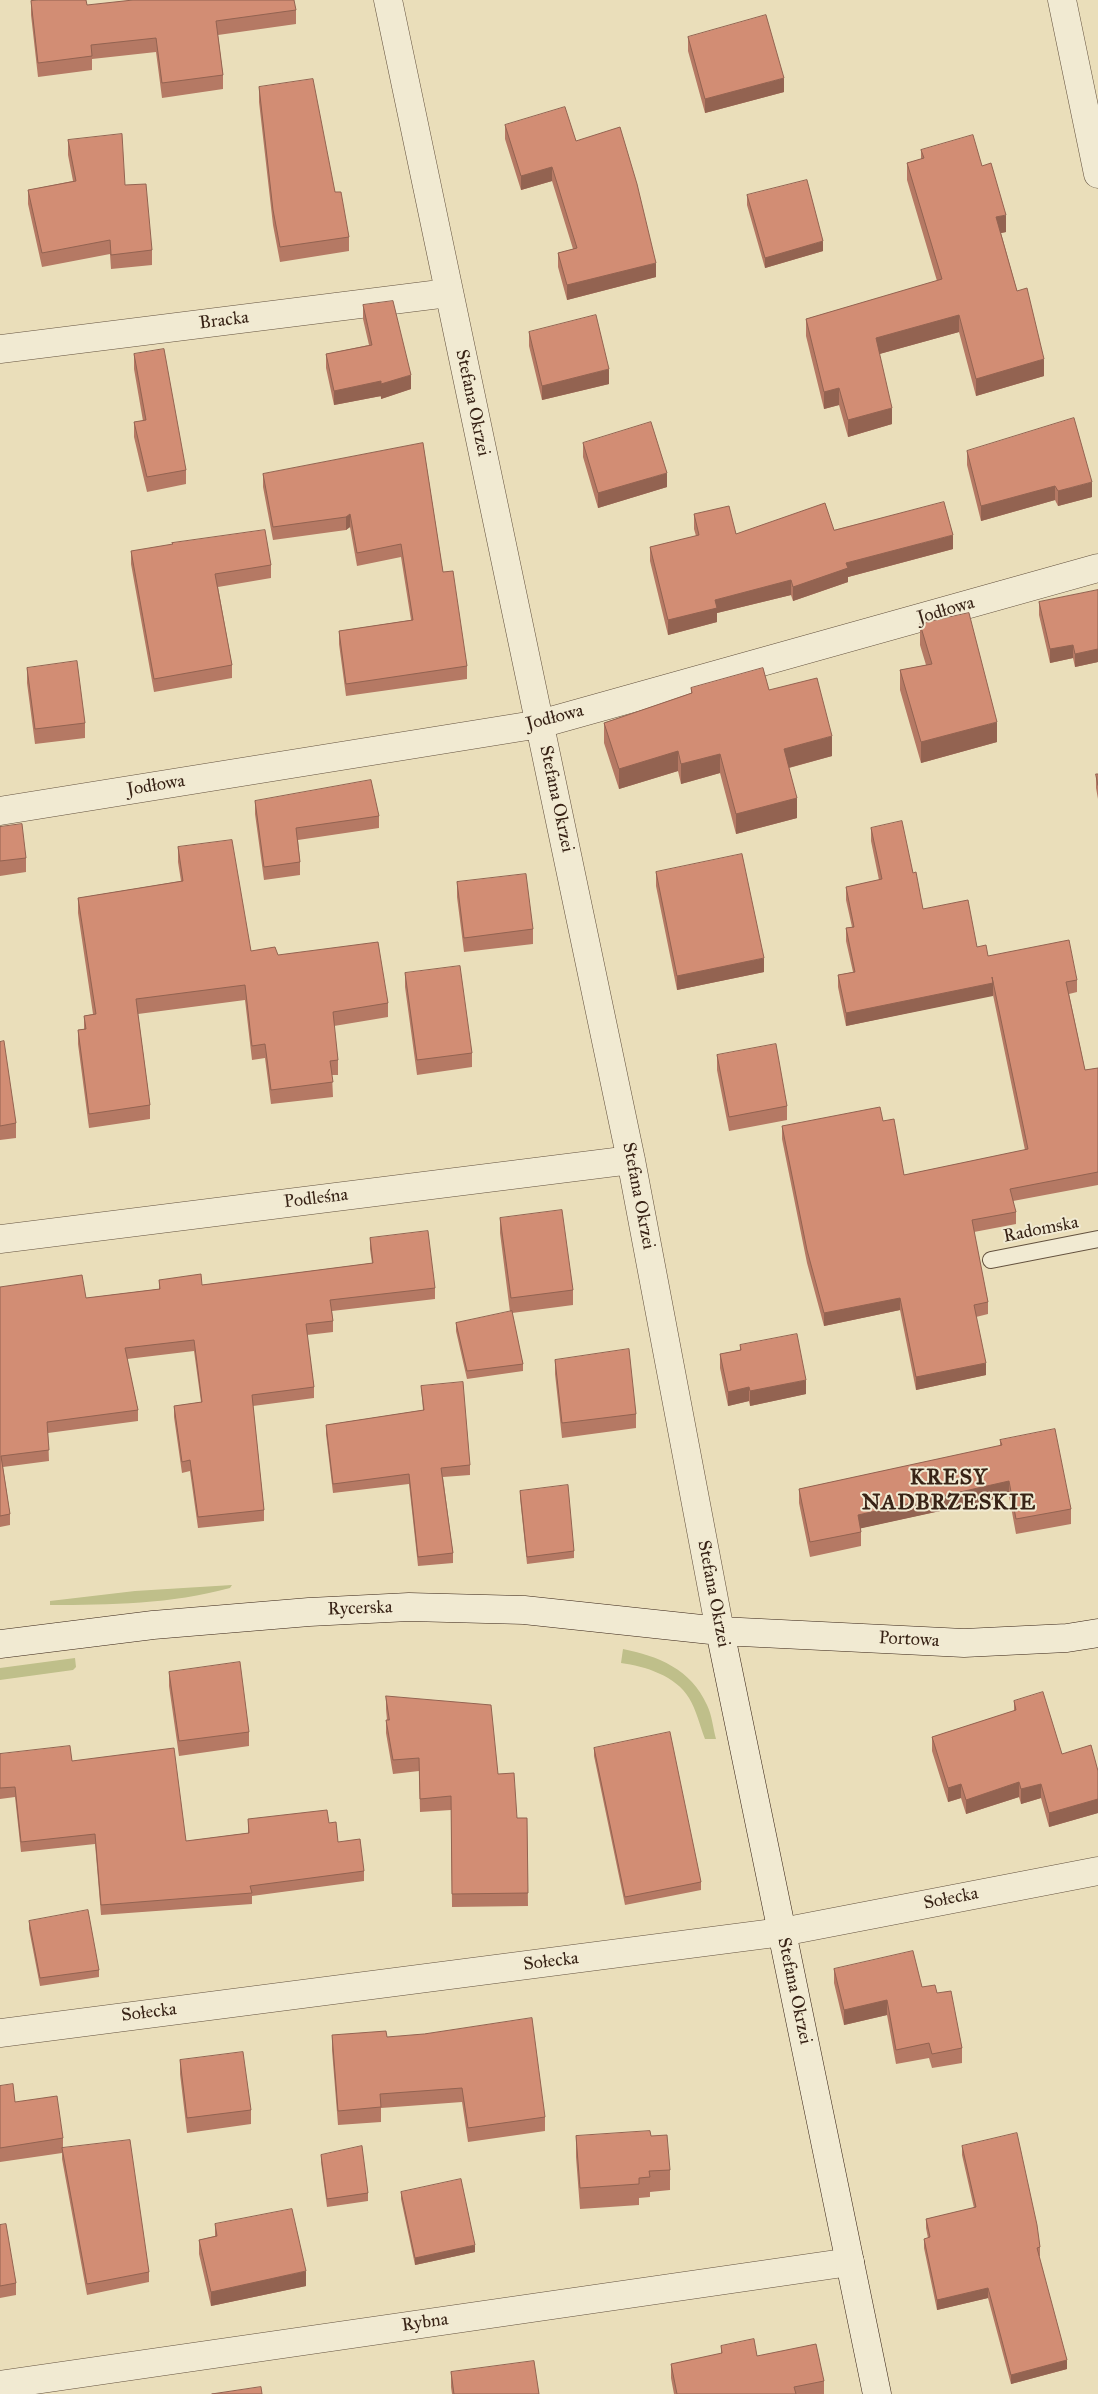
<!DOCTYPE html>
<meta charset="utf-8">
<style>
body{margin:0}
canvas{display:block;background:#eadeba}
</style>
<canvas width="1098" height="2394"></canvas>
<script>
const ctx = document.querySelector('canvas').getContext('2d');
ctx.lineJoin = 'round';
function fillPath(path, color) { ctx.fillStyle = color; ctx.fill(path, 'evenodd'); }
function trace(path, color, width, dash) { ctx.strokeStyle = color; ctx.lineWidth = width; ctx.lineCap = dash ? 'butt' : 'round'; ctx.setLineDash(dash || []); ctx.stroke(path); }
function drawText(font, color, halo, rows, align = 'center') {
  ctx.font = font + ' "IM FELL Great Primer",serif'; ctx.lineWidth = 4; ctx.setLineDash([]); ctx.textBaseline = 'middle'; ctx.strokeStyle = halo; ctx.fillStyle = color; for (const [text, x, y, turn = 0] of rows) {
    ctx.save(); ctx.translate(x, y); ctx.rotate((+turn || 0) * Math.PI / 180); ctx.textAlign = isNaN(turn) ? turn : align; if (halo) ctx.strokeText(text, 0, 0); ctx.fillText(text, 0, 0); ctx.restore();
  }
}
fillPath(new Path2D(`
 M232,1585L230,1588C171,1604 111,1605 50,1605V1601L135,1591Z
 M623,1649C658,1656 691,1669 707,1705C712,1715 713,1728 716,1739H705C700,1726 696,1709 689,1698C676,1676 645,1666 621,1663Z
 M75,1658L76,1667L73,1670L0,1680V1668Z`), '#bfbf8a');
const lane = new Path2D(`
 M991,1260L1098,1239`);
const street = new Path2D(`
 M388,0L631,1160L720,1631
 M1062,0L1098,174
 M0,349L448,293
 M0,811L540,724L1098,568
 M0,1239L631,1160
 M0,2033L782,1932L1098,1871
 M0,2385L850,2262`);
const secondary = new Path2D(`
 M720,1631L877,2394
 M0,1644L153,1625L309,1612L409,1607L524,1610L720,1631L964,1643L1067,1638L1098,1633`);
trace(lane, '#64523f', 18);
trace(street, '#64523f', 29);
trace(secondary, '#382316', 29);
trace(lane, '#f1ead2', 16);
trace(street, '#f1ead2', 28);
trace(secondary, '#f1ead2', 28);
fillPath(new Path2D(`
 M31,1L87,5L296,10V24L218,35L223,75V89L162,98L156,52L92,59V70L38,77L31,15Z
 M688,37L784,92L705,113L688,51Z
 M259,87L335,192L349,237V251L280,262L273,225L259,102Z
 M505,125L576,141L656,277L567,300L558,267V253L573,249L552,181L521,190L505,139Z
 M68,140L125,185L152,250V265L111,269L110,254L42,267L28,204V190L73,181L68,155Z
 M921,150L982,166L1006,232L1001,233L1017,291L1044,376L976,396L959,332L879,354L892,424L848,437L839,405L824,409L806,336V319L937,281L907,180V163L921,159Z
 M747,195L823,251L765,268L747,205Z
 M363,305L411,389L381,399V396L334,405L326,368V354L369,345L363,319Z
 M529,332L609,384L542,400L529,346Z
 M134,354L186,470V484L147,492L134,437V422L143,421L134,369Z
 M423,443L443,572L467,666V679L346,696L339,644V631L411,620L401,557L357,566L350,527L346,530L273,540L263,487V474Z
 M583,443L667,487L598,508L583,457Z
 M967,451L1092,497L1058,506L1055,500L981,521L967,465Z
 M694,514L736,534L834,530L953,549L848,577V582L793,601L791,595L717,613V622L668,635L650,561V547L696,536L694,529Z
 M131,551L271,565V578L218,587L232,665V678L154,692L131,564Z
 M1098,590V662L1075,667L1073,658L1050,663L1039,615V602Z
 M920,624L997,742L921,763L900,690V670L926,665L920,645Z
 M27,668L85,723V738L35,744L27,683Z
 M691,688L769,690L832,756L789,768L797,818L736,834L720,773L681,784L678,771L619,789L604,743V723L691,693Z
 M1096,774H1098V799L1096,788Z
 M255,801L379,816V828L298,840L300,862V875L264,880L255,814Z
 M0,827L26,858V872L0,876Z
 M871,828L913,873L923,909L977,947L988,956L1077,980V992L1069,994L1085,1070L1098,1068V1185L1013,1201L1016,1212V1224L974,1232L988,1302V1314L976,1317L986,1375L916,1390L900,1310L824,1326L807,1263L782,1139V1126L883,1121L904,1175L1025,1150L993,995L846,1026L838,987V975L853,972L846,941V928L852,927L846,900V887L879,880L871,841Z
 M178,847L251,951L278,955L388,1003V1017L334,1026L338,1060V1075H332L333,1097L271,1104L265,1058L252,1060L245,1000L138,1014L150,1105V1119L89,1128L78,1044V1030L84,1029V1016L93,1014L78,913V898L181,881L178,862Z
 M656,872L764,972L677,990L656,886Z
 M457,882L533,929V944L464,952L457,897Z
 M405,973L472,1053V1067L417,1075L405,987Z
 M0,1042L16,1123V1138L0,1140Z
 M717,1055L787,1106V1120L729,1131L717,1070Z
 M500,1218L573,1290V1305L512,1313L523,1364V1371L467,1379L456,1331V1323L510,1312L500,1233Z
 M370,1238L435,1288V1299L332,1311L333,1321V1332L307,1335L314,1387V1398L253,1406L264,1510V1521L198,1528L190,1471L182,1473L174,1417V1406L201,1402L194,1351L127,1359L138,1410V1421L48,1433L49,1461L3,1467L10,1514V1525L0,1527V1287L86,1298L159,1289V1280L202,1285L372,1263L370,1249Z
 M740,1345L806,1394L750,1406L749,1401L728,1406L720,1368V1354L740,1350Z
 M555,1360L636,1414V1428L562,1438L555,1374Z
 M421,1386L470,1465V1475L443,1477L453,1553V1563L418,1566L409,1484L333,1493L326,1434V1425L423,1410Z
 M1000,1440L1071,1509V1524L1016,1534L1009,1496L861,1528V1546L810,1557L799,1503V1489L1000,1446Z
 M520,1491L574,1551V1558L527,1564L520,1498Z
 M169,1672L249,1732V1746L179,1756L169,1686Z
 M386,1696L498,1774L517,1818H527L528,1906L452,1907L451,1810L420,1812L419,1771L393,1774L386,1733V1720H387L386,1709Z
 M1014,1701L1062,1754L1098,1771V1813L1049,1827L1041,1798L1021,1804L1019,1797L966,1814L961,1798L948,1802L932,1751V1737L1014,1711Z
 M594,1748L701,1882V1890L625,1905L594,1756Z
 M0,1754L72,1761L186,1841L248,1833V1819L329,1823L338,1842L364,1871V1881L252,1896V1904L101,1915L95,1844L21,1852L15,1797L0,1799Z
 M29,1921L99,1970V1977L40,1986L29,1929Z
 M834,1969L922,1987L937,1993L962,2048V2063L932,2068L929,2058L896,2064L887,2015L844,2025L834,1983Z
 M332,2035L387,2037L545,2117V2131L468,2142L462,2102L381,2108V2122L338,2125L332,2050Z
 M180,2060L251,2110V2124L187,2133L180,2074Z
 M0,2086L15,2102L63,2138V2148L149,2272V2282L87,2295L62,2159V2153L0,2162Z
 M576,2136H651L670,2170V2190L650,2192V2197L639,2198V2205L580,2209L576,2157Z
 M962,2146L1040,2247V2256H1039L1067,2369L1011,2384L988,2298L937,2310L924,2248V2239L928,2238L926,2228V2219L974,2208L962,2155Z
 M321,2155L368,2193V2201L327,2207L321,2162Z
 M401,2192L475,2252L415,2265L401,2199Z
 M215,2224L306,2286L211,2306L199,2254V2240L215,2236Z
 M0,2225L16,2283V2295L0,2298Z
 M721,2346L757,2356L824,2381V2394H674L671,2378V2364L721,2354Z
 M451,2372L539,2394H452L451,2387Z`), '#b57964');
fillPath(new Path2D(`
 M784,78V92L705,113V99Z
 M552,167V181L521,190V176Z
 M1006,215V232L996,234V217Z
 M823,241V251L765,268V258Z
 M656,263V277L567,300V285Z
 M959,315V332L876,355V338Z
 M1044,359V376L976,396V379Z
 M609,369V384L542,400V386Z
 M411,375V389L381,399V384Z
 M381,381V396L334,405V391Z
 M839,388V405L824,409V392Z
 M892,408V424L848,437V420Z
 M667,473V487L598,508V493Z
 M1092,482V497L1058,506V491Z
 M1055,486V500L981,521V506Z
 M350,514V527L346,530V517Z
 M953,535V549L848,577V582L793,601V587L846,563Z
 M791,580V595L717,613V622L668,635V620L715,600Z
 M1073,645V658L1050,663V649Z
 M1098,649V662L1075,667V654Z
 M997,722V742L921,763V742Z
 M832,736V756L784,769V749Z
 M678,751V771L619,789V769Z
 M720,754V773L681,784V764Z
 M797,798V818L736,834V814Z
 M764,958V972L677,990V976Z
 M993,983V996L846,1026V1013Z
 M900,1298V1310L824,1326V1313Z
 M986,1363V1375L916,1390V1377Z
 M806,1380V1394L750,1406V1391Z
 M749,1387V1401L728,1406V1392Z
 M1009,1481V1496L858,1529V1515Z
 M1019,1782V1797L966,1814V1800Z
 M961,1784V1798L948,1802V1788Z
 M1041,1784V1798L1021,1804V1789Z
 M1098,1799V1813L1049,1827V1813Z
 M887,2000V2015L844,2025V2010Z
 M475,2245V2252L415,2265V2258Z
 M306,2271V2286L211,2306V2292Z
 M988,2288V2298L937,2310V2300Z
 M1067,2360V2369L1011,2384V2375Z`), '#936351');
const building = new Path2D(`
 M39,0H86L87,5L133,0H294L296,10L216,21L223,75L162,83L156,38L91,45L92,56L38,63L31,1Z
 M766,15L784,78L705,99L688,37Z
 M313,79L335,192H341L349,237L280,247L273,210L259,87Z
 M565,107L576,141L620,127L637,184L656,263L567,285L558,253L577,248L552,167L521,176L505,125Z
 M122,134L125,185L146,184L152,250L111,255L110,240L42,253L28,190L76,181L68,140Z
 M973,135L982,166L991,163L1006,215L996,217L1017,291L1027,288L1044,359L976,379L959,315L876,338L892,408L848,420L839,388L824,392L806,319L942,279L907,163L924,158L921,150Z
 M807,180L823,241L765,258L747,195Z
 M393,301L411,375L381,384V381L334,391L326,354L372,345L363,305Z
 M596,315L609,369L542,386L529,332Z
 M164,349L186,470L147,477L134,422L146,420L134,354Z
 M1074,418L1092,482L1058,491L1055,486L981,506L967,451Z
 M651,422L667,473L598,493L583,443Z
 M423,443L443,572L453,571L467,666L346,684L339,631L413,620L401,544L357,553L350,514L346,517L273,527L263,474Z
 M944,502L953,535L846,563L848,568L793,587L791,580L715,600L717,608L668,620L650,547L699,535L694,514L729,506L736,534L825,503L834,530Z
 M265,530L271,565L215,574L232,665L154,679L131,551L173,544L172,543Z
 M1098,590V649L1075,654L1073,645L1050,649L1039,602Z
 M969,613L997,722L921,742L900,670L932,664L920,624Z
 M77,661L85,723L35,729L27,668Z
 M763,668L769,690L817,678L832,736L784,749L797,798L736,814L720,754L681,764L678,751L619,769L604,723L692,693L691,688Z
 M1096,774H1098V785Z
 M371,780L379,816L296,828L300,862L264,867L255,801Z
 M902,821L913,873L916,872L923,909L968,900L977,947L986,945L988,956L1069,940L1077,980L1066,982L1085,1070L1098,1068V1172L1010,1189L1016,1212L972,1220L988,1302L974,1305L986,1363L916,1377L900,1298L824,1313L807,1250L782,1126L880,1107L883,1121L894,1119L904,1175L1028,1149L992,977L993,983L846,1013L838,975L855,972L846,928L854,927L846,887L882,879L871,828Z
 M22,824L26,858L0,861V827Z
 M232,840L251,951L275,947L278,955L378,942L388,1003L333,1012L338,1060L330,1061L333,1082L271,1090L265,1044L252,1046L245,985L136,999L150,1105L89,1114L78,1030L86,1029L84,1016L96,1014L78,898L183,881L178,847Z
 M742,854L764,958L677,976L656,872Z
 M526,874L533,929L464,938L457,882Z
 M460,966L472,1053L417,1060L405,973Z
 M4,1041L16,1123L0,1126V1042Z
 M776,1044L787,1106L729,1117L717,1055Z
 M562,1210L573,1290L511,1298L500,1218Z
 M428,1231L435,1288L330,1300L333,1321L306,1324L314,1387L252,1395L264,1510L198,1517L190,1460L182,1462L174,1406L202,1402L194,1340L125,1348L138,1410L47,1422L49,1450L1,1456L10,1514L0,1516V1287L82,1275L86,1298L160,1289L159,1280L201,1274L202,1285L373,1263L370,1238Z
 M512,1311L523,1364L467,1371L456,1323Z
 M797,1334L806,1380L750,1391L749,1387L728,1392L720,1354L741,1350L740,1345Z
 M629,1349L636,1414L562,1423L555,1360Z
 M463,1382L470,1465L441,1468L453,1553L418,1557L409,1474L333,1484L326,1425L424,1410L421,1386Z
 M1055,1429L1071,1509L1016,1519L1009,1481L858,1515L861,1532L810,1542L799,1489L1002,1445L1000,1440Z
 M568,1485L574,1551L527,1557L520,1491Z
 M240,1662L249,1732L179,1741L169,1672Z
 M1043,1692L1062,1754L1091,1745L1098,1771V1799L1049,1813L1041,1784L1021,1789L1019,1782L966,1800L961,1784L948,1788L932,1737L1016,1710L1014,1701Z
 M386,1696L491,1705L498,1774L514,1773L517,1818H527L528,1893L452,1894L451,1796L420,1799L419,1758L393,1760L386,1720H389Z
 M670,1732L701,1882L625,1897L594,1748Z
 M70,1746L72,1761L174,1748L186,1841L249,1833L248,1819L327,1810L329,1823L336,1822L338,1842L360,1839L364,1871L250,1886L252,1893L101,1905L95,1834L21,1842L15,1787L0,1788V1754Z
 M88,1910L99,1970L40,1978L29,1921Z
 M913,1951L922,1987L935,1985L937,1993L951,1991L962,2048L932,2054L929,2043L896,2050L887,2000L844,2010L834,1969Z
 M532,2018L545,2117L468,2128L462,2088L380,2094L381,2107L338,2111L332,2035L386,2031L387,2037L424,2034Z
 M243,2052L251,2110L187,2118L180,2060Z
 M13,2084L15,2102L57,2096L63,2138L0,2148V2086Z
 M650,2131L651,2136L667,2135L670,2170L649,2171L650,2177L639,2178V2184L580,2188L576,2136Z
 M1017,2133L1037,2225L1040,2247L1037,2248L1067,2360L1011,2375L988,2288L937,2300L924,2239L930,2237L926,2219L976,2207L962,2146Z
 M130,2140L149,2272L87,2284L62,2148Z
 M362,2146L368,2193L327,2199L321,2155Z
 M461,2179L475,2245L415,2258L401,2192Z
 M292,2209L306,2271L211,2292L199,2240L217,2236L215,2224Z
 M6,2224L16,2283L0,2286V2225Z
 M754,2339L757,2356L816,2344L824,2381L794,2387L796,2394H677L671,2364L722,2353L721,2346Z
 M534,2361L539,2394H454L451,2372Z
 M261,2387L262,2394H212Z`);
fillPath(building, '#d28d74');
trace(building, '#936351', 1);
drawText('18px', '#382316', '#f1ead2', [
 ["Bracka",224,321,-7],
 ["Stefana Okrzei",472,403,78],
 ["Jodłowa",946,611,-16],
 ["Jodłowa",555,718,-14],
 ["Jodłowa",156,786,-9],
 ["Stefana Okrzei",556,799,78],
 ["Stefana Okrzei",638,1196,79],
 ["Podleśna",316,1199,-7],
 ["Radomska",1041,1230,-11],
 ["Stefana Okrzei",713,1594,79],
 ["Rycerska",360,1609,-2],
 ["Portowa",909,1640,3],
 ["Sołecka",951,1899,-11],
 ["Sołecka",551,1962,-7],
 ["Stefana Okrzei",794,1991,78],
 ["Sołecka",149,2013,-7],
 ["Rybna",425,2323,-8]
]);
ctx.letterSpacing = '1px';
drawText('bold 22px', '#382316', '#f1ead2', [
 ["KRESY",949,1479],
 ["NADBRZESKIE",949,1504]
]);
ctx.letterSpacing = '0px';
</script>
